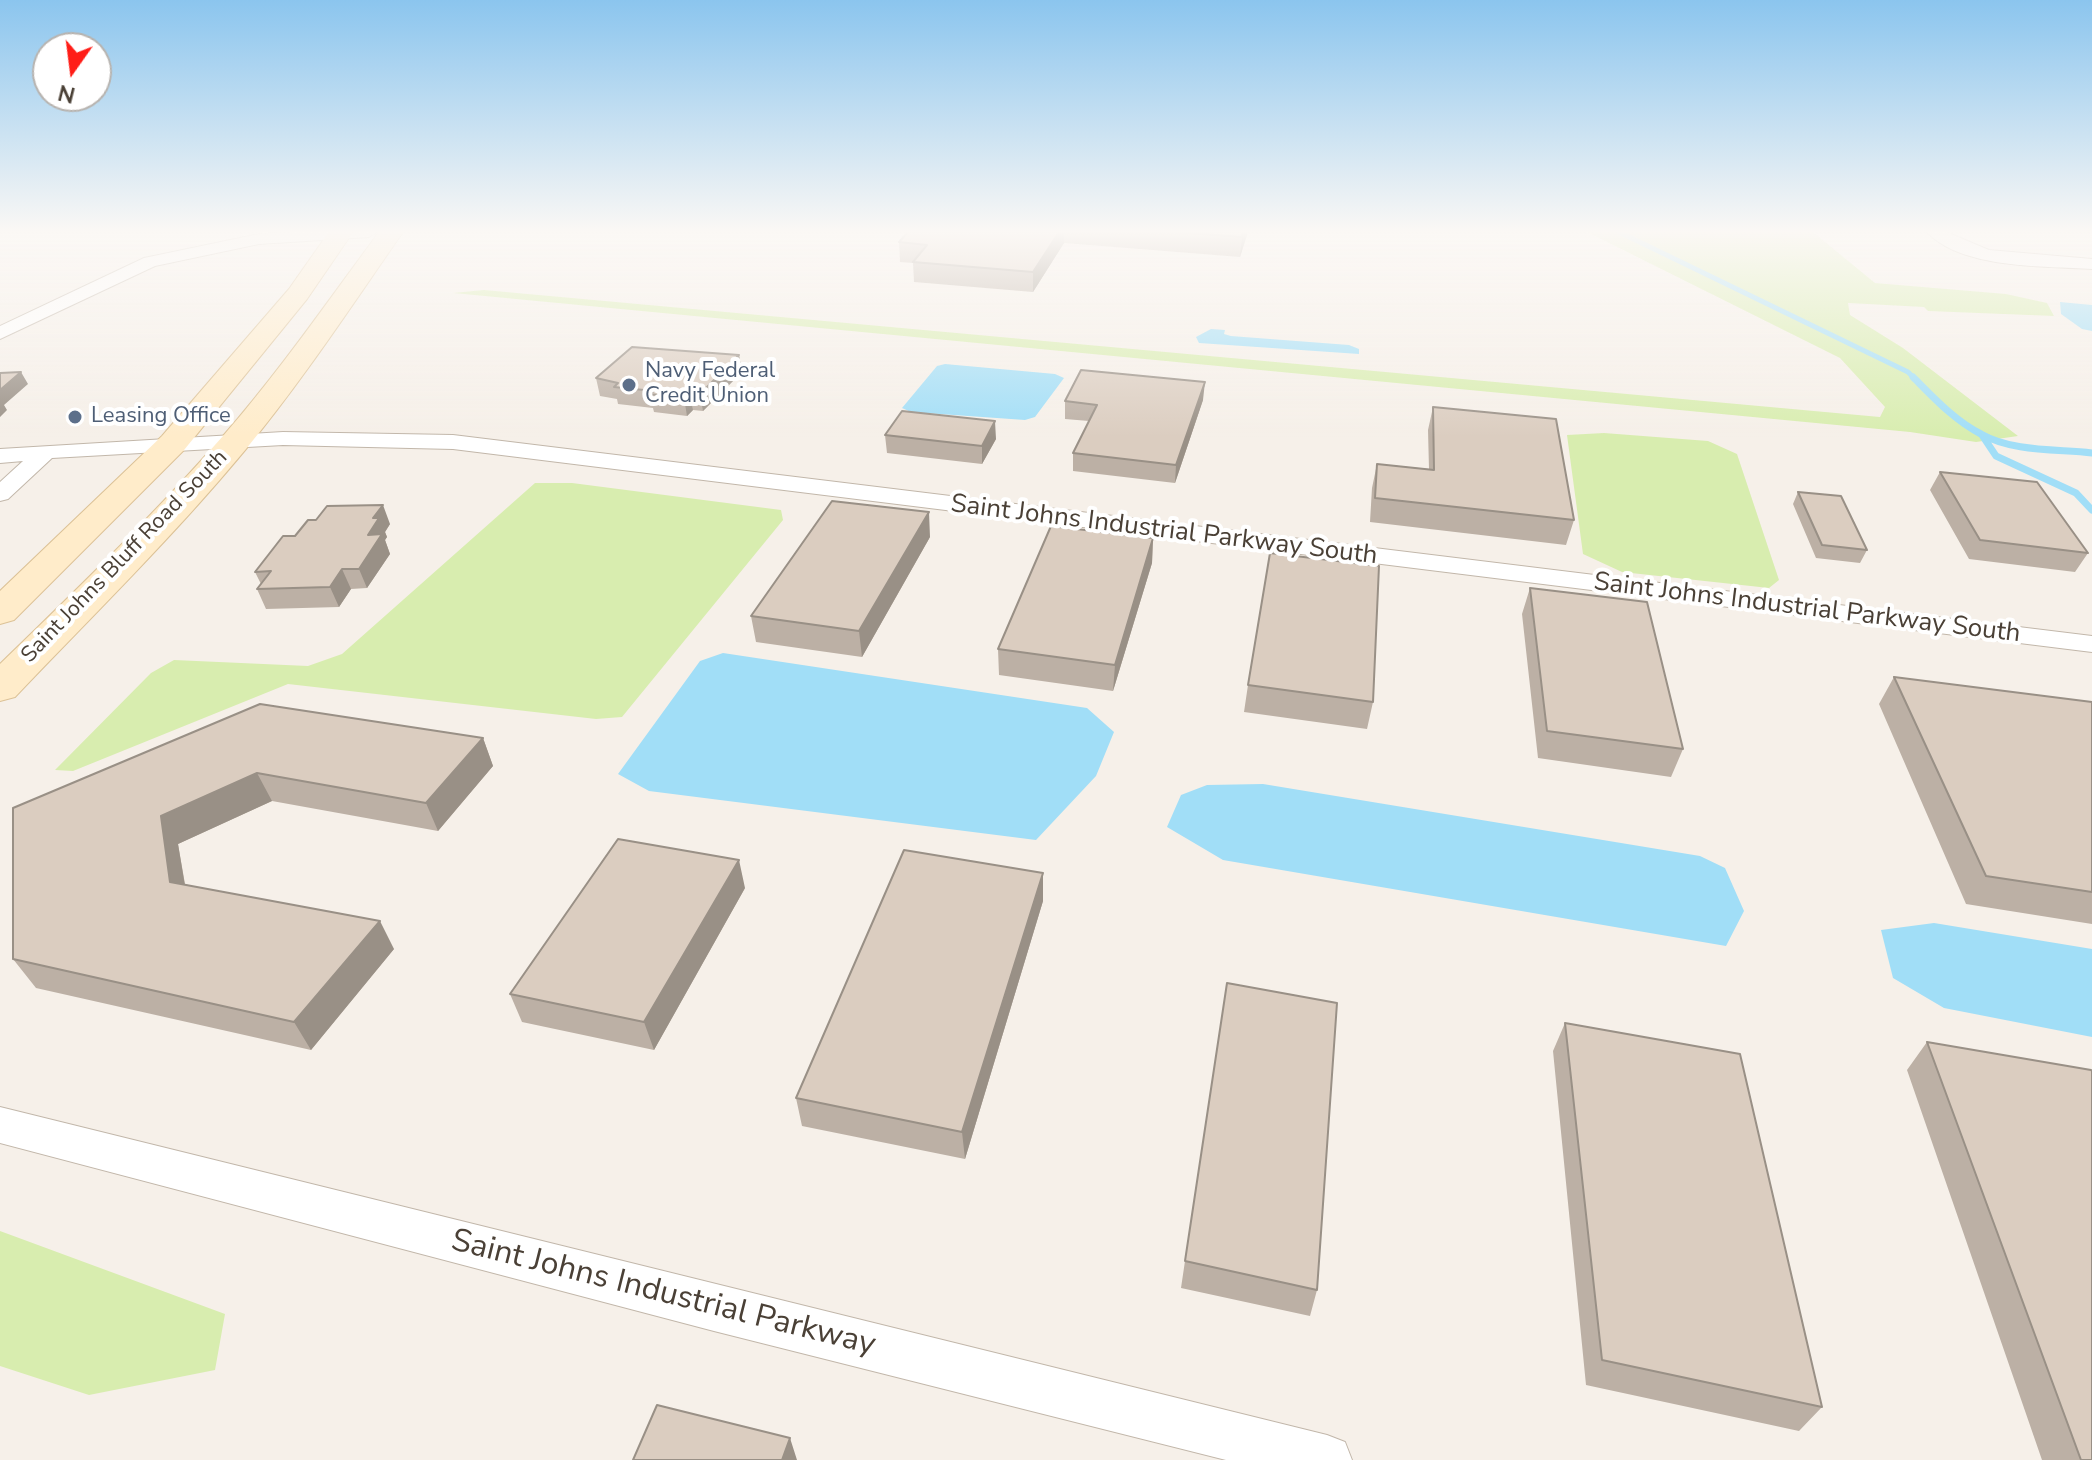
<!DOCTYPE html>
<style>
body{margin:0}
#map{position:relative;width:2092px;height:1460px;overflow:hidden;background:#f6f0e9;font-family:"Nunito Sans",sans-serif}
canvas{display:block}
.north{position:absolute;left:32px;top:32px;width:80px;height:80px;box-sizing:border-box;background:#fff;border:2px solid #b7b3af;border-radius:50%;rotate:194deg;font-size:22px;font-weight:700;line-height:32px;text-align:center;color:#4a4036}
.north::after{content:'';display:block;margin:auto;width:28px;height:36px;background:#ff1d17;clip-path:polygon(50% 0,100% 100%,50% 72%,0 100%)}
</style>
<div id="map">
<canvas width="2092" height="1460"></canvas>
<div class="north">N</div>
</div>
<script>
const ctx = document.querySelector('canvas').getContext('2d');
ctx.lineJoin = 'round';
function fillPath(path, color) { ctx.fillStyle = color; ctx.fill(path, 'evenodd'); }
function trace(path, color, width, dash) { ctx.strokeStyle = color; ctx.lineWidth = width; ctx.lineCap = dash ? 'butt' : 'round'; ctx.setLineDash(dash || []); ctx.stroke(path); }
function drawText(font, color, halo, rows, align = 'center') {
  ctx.font = font + ' "Nunito Sans",sans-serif'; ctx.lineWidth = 8; ctx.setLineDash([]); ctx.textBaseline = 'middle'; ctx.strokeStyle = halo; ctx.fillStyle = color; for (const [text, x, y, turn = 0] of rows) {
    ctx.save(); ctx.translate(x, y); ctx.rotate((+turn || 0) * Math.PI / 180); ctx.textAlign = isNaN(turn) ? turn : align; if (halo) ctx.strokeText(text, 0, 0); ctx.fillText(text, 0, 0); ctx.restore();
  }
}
fillPath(new Path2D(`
 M1587,232H1813L1875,283L2006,294L2047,303L2054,316L1928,311L1924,307L1848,303L1850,315L1903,348L2018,436L1976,442L1910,432L453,293L484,290L1880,417L1885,407L1840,358Z
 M1604,433L1708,441L1737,454L1779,580L1769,588L1622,572L1583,554L1567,435Z
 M535,483H572L781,510L783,520L622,717L596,719L288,684L73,771L55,770L151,673L174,660L308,666L342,654Z
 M0,1231L225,1314L215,1370L89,1395L0,1366Z`), '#d8edaf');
fillPath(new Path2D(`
 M2060,302L2092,305V331L2082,329L2061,314Z
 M1211,329L1225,330L1224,334L1231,336L1349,345L1359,349V354L1199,343L1196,337Z
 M945,364L1055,374L1064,378L1035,417L1025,420L911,412L902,408L937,366Z
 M723,653L1087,708L1114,732L1096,776L1036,840L649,791L618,774L700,661Z
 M1263,784L1700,856L1725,868L1744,911L1726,946L1223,860L1167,827L1181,795L1207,785Z
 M1934,923L2092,949V1037L1944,1008L1893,978L1881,930Z`), '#a1def7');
trace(new Path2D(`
 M1619,232L1908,372L1915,379`), '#a1def7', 5);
trace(new Path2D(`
 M1913,377C1934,398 1955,421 1981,434C2013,452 2056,449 2092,453
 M1982,435L1996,456L2076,493L2092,510`), '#a1def7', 7);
const minor = new Path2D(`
 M291,232H377L369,237L259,244L155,266L0,339V326L144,258L259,234Z
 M1927,232H1946L1989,250L2092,259V269C2045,266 1961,269 1927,232Z
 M283,432L453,435L2092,636V652L453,449L283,445L52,458L8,499L0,501V482L23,461L0,463V449Z
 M0,1107L1327,1435L1345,1442L1352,1460H1226L714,1331L0,1143Z`);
const secondary = new Path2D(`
 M329,232H353L307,299L184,450L14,620L0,624V591L162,436L289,289Z
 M379,232H403C352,305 303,380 246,449C174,536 93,615 15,697L0,701V664C76,590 153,516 223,436C279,372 328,301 379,232Z`);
trace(minor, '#c2b7aa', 2);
trace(secondary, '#dcc297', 2);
fillPath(minor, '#fff');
fillPath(secondary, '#ffecca');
fillPath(new Path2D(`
 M908,232H1248L1240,257L1064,243L1033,292L914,282L913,263L900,262L899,242Z
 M739,355L742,372L703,411L693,410L687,416L654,412L653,408L618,404L617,399L600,396L596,378Z
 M1203,400L1175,483L1073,471V453L1089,421L1065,419V401Z
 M1433,407L1574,520L1566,545L1370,522L1372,488L1377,464L1429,469L1428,430Z
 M885,435L996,439L982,464L887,453Z
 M1940,472L2088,553L2075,572L1969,559L1930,490Z
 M1798,492L1867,550L1860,563L1816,558L1793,504Z
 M390,524L385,532L387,537L385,540L390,554L367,588L351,589L339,607L266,609L257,589L261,584L255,572L295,536Z
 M930,537L862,657L756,642L751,616Z
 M1153,538L1152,563L1113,691L999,675L998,649Z
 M1530,588L1683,749L1671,777L1538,758L1522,614Z
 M1894,677L2092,702V924L1966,904L1879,704Z
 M1248,685L1373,702L1367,729L1244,712Z
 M483,738L493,766L438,831L272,801L178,844L185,884L394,949L311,1050L36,988L13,959V808Z
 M1043,873V901L965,1159L802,1126L796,1098Z
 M745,888L654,1050L522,1022L510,994Z
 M1565,1023L1822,1407L1799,1431L1586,1385L1553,1051Z
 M1927,1042L2092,1460H2042L1907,1070Z
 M1185,1261L1317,1290L1310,1316L1181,1288Z`), '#bcb0a5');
fillPath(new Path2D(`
 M1059,232H1064V243L1033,292V272Z
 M1243,232H1248L1240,257L1242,237Z
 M739,355L742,372L703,411L700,394Z
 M21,372L28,384L4,405L7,410L0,417V390Z
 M1205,382L1203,400L1175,483L1176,465Z
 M689,393L693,410L687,416L684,398Z
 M995,421L996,439L982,464V446Z
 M383,505L390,524L385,532L387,537L385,540L390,554L367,588L359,569L373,518Z
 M929,512L930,537L862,657L859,631Z
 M1153,538L1152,563L1113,691L1115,665Z
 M342,569L351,589L339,607L330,587Z
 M483,738L493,766L438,831L426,803Z
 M257,773L272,801L178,844L189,910L170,882L161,816Z
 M739,860L745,888L654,1050L644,1022Z
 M1043,873V901L965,1159L962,1132Z
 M380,921L394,949L311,1050L294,1022Z
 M790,1438L797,1460H782Z`), '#999086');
const building = new Path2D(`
 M908,232H1059L1033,272L913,262L927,245L899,242Z
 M1177,232H1243L1242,237Z
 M632,347L739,355L700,394L689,393L684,398L650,394L654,391L614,387L618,383L596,378Z
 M1081,370L1205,382L1176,465L1073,453L1097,405L1065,401Z
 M21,372L0,390V373Z
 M1433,407L1556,419L1574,520L1375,498L1377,464L1434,470Z
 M902,411L995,421L982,446L885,435Z
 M1940,472L2037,482L2088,553L1980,540Z
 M1798,492L1841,496L1867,550L1822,545Z
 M832,501L929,512L859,631L751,616Z
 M383,505L373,518H379L368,535L382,534L359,569H342L330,587L257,589L271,571L255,572L283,536H295L308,520H316L327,506Z
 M1051,526L1153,538L1115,665L998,649Z
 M1270,553L1379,566L1373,702L1248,685Z
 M1530,588L1647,602L1683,749L1547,731Z
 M1894,677L2092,702V892L1986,876Z
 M260,704L483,738L426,803L257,773L161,816L170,882L380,921L294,1022L13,959V808Z
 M618,839L739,860L644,1022L510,994Z
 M904,850L1043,873L962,1132L796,1098Z
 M1227,983L1337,1003L1317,1290L1185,1261Z
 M1565,1023L1740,1054L1822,1407L1602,1360Z
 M1927,1042L2091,1070L2092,1071V1460H2081Z
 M657,1405L790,1438L782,1460H633Z`);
fillPath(building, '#dbcdc0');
trace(building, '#999086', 2);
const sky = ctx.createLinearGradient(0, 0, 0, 437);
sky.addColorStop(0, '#8bc5ee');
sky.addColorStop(0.53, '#fbf8f5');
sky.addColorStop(1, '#fbf8f500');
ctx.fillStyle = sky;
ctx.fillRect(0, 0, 2092, 437);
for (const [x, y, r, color] of [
 [629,385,8,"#5c6f8a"],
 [75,417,8,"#5c6f8a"]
]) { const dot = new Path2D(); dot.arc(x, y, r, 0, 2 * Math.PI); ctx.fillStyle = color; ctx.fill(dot); trace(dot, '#fff', 3); }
drawText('22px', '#4e5e75', '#fff', [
 ["Navy Federal",645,372],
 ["Credit Union",645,397],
 ["Leasing Office",91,417]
], 'left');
drawText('22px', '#4a4036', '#fff', [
 ["Saint Johns Bluff Road South",125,557,-46]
]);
drawText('26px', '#4a4036', '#fff', [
 ["Saint Johns Industrial Parkway South",1164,531,7],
 ["Saint Johns Industrial Parkway South",1807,609,7]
]);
drawText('32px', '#4a4036', '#fff', [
 ["Saint Johns Industrial Parkway",663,1294,14]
]);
</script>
